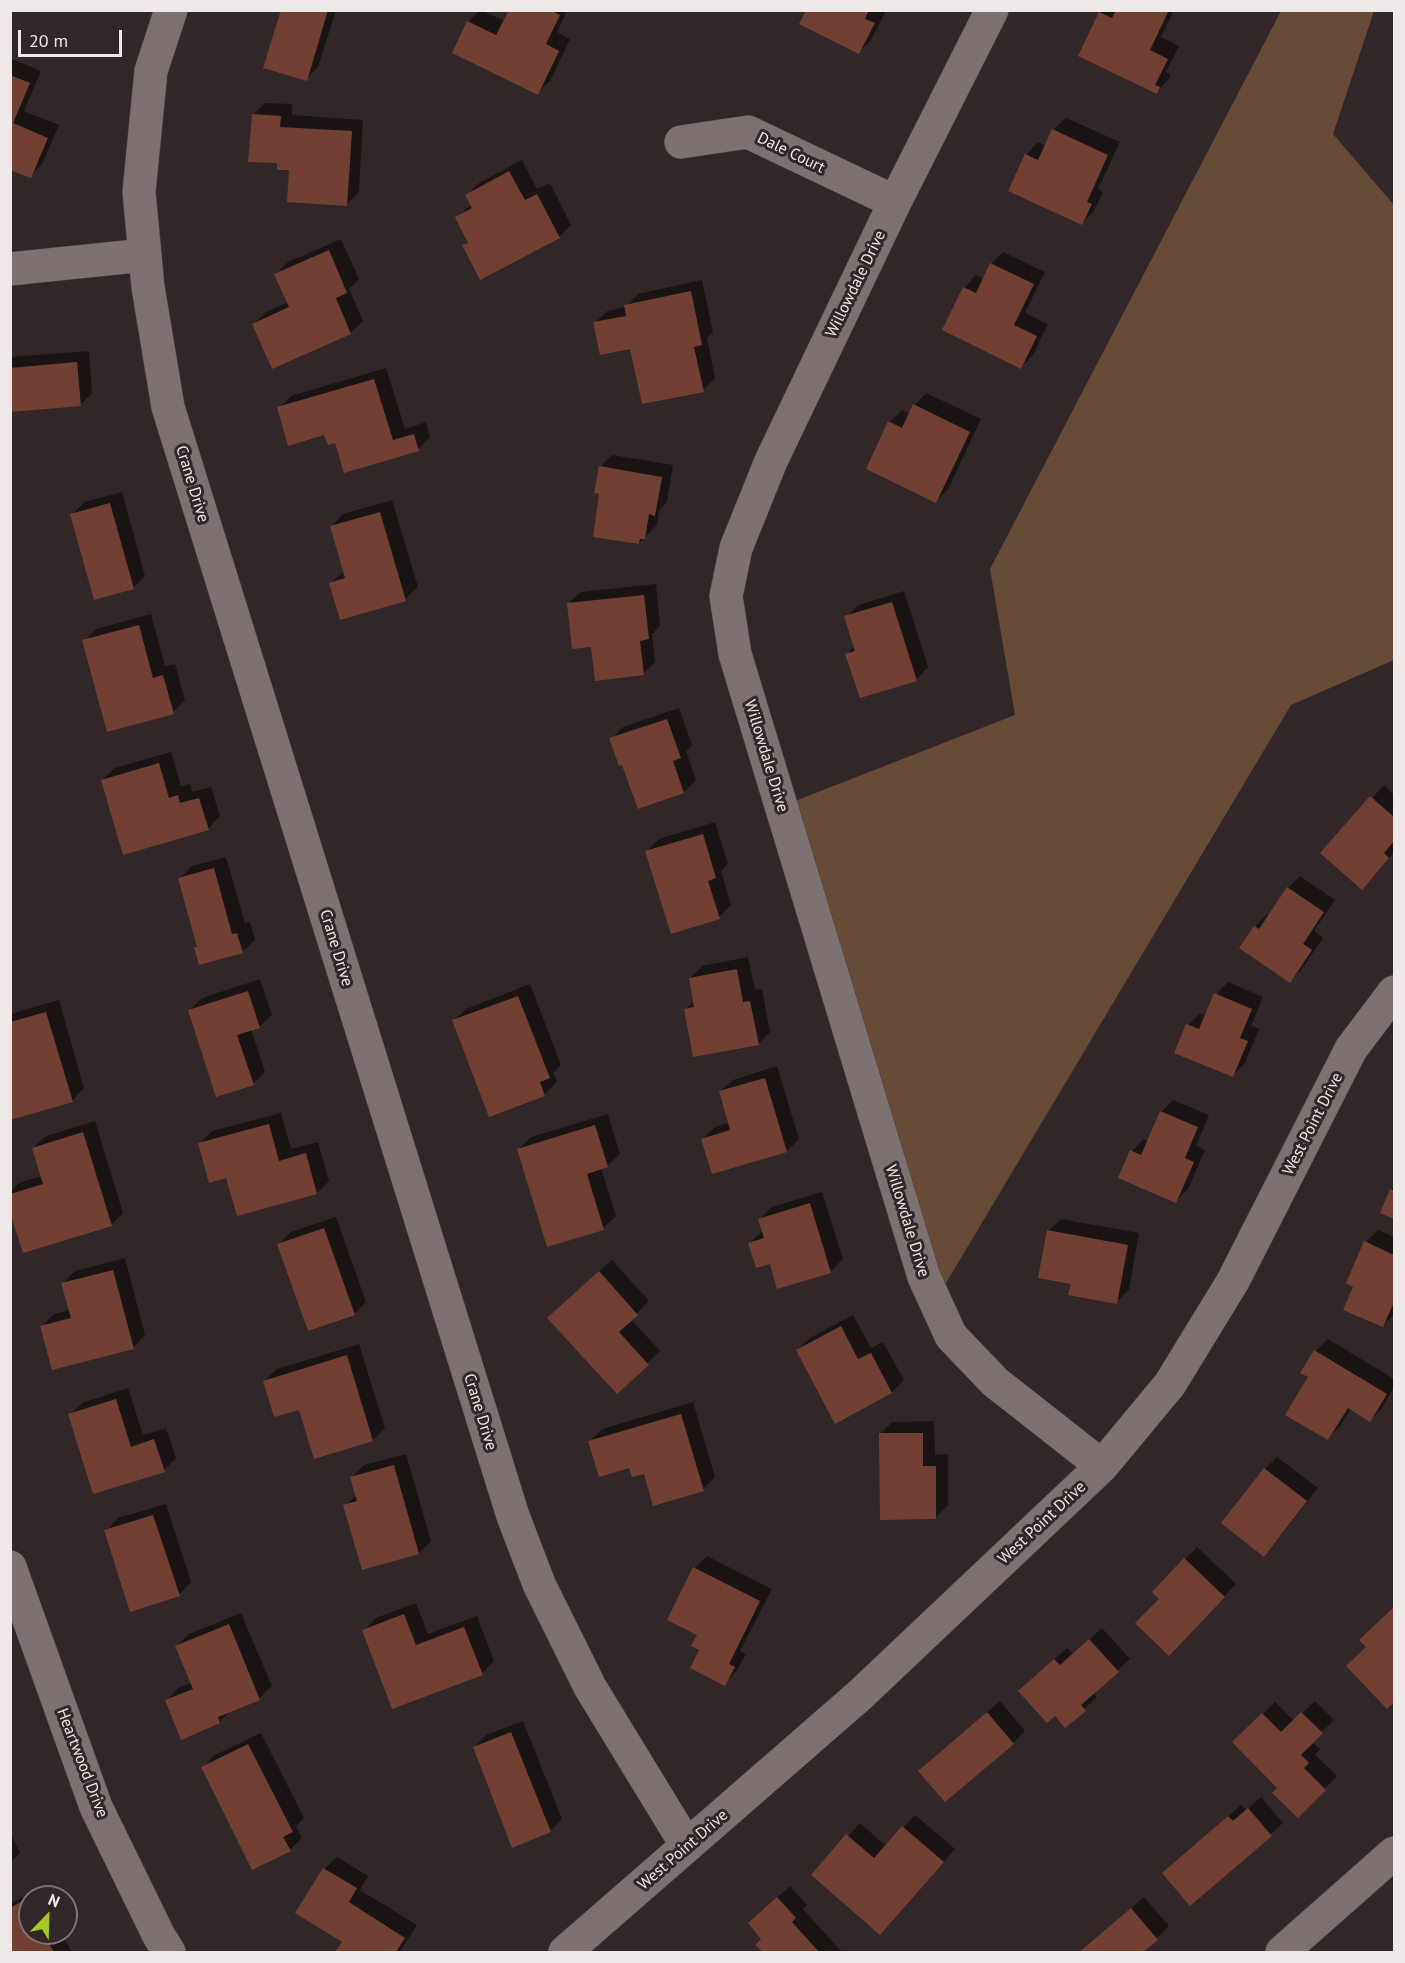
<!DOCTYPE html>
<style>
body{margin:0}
#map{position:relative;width:1405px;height:1963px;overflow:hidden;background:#312728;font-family:"PT Sans",sans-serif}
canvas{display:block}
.frame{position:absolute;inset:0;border:12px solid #eee8e8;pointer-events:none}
.north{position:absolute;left:18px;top:1885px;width:60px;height:60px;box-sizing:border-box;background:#312728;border:2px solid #7d7475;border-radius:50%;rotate:23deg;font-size:16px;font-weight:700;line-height:24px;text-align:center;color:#eee8e8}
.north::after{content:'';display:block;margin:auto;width:21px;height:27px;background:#a6c821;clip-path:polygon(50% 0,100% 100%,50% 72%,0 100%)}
.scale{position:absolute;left:18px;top:30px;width:104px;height:27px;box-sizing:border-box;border:3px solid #eee8e8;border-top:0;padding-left:8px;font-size:18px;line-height:21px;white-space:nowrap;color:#eee8e8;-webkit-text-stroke:4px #312728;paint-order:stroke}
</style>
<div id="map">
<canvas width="1405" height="1963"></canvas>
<div class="frame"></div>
<div class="north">N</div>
<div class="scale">20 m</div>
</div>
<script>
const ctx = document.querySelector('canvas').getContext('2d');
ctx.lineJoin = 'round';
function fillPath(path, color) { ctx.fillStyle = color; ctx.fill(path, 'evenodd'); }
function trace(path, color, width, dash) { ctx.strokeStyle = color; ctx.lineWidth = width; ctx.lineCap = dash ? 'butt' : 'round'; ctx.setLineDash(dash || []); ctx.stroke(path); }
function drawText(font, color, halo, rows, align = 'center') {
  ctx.font = font + ' "PT Sans",sans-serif'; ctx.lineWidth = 6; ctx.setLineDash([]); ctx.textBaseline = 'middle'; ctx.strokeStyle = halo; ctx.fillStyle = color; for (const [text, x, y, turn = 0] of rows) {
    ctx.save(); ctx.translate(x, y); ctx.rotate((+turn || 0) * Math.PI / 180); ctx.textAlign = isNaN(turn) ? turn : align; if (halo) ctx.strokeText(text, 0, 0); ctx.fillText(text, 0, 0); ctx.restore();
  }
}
fillPath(new Path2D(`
 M1281,11H1374L1333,134L1394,205V660L1291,705L934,1303L795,801L1015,715L990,569Z`), '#674b37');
fillPath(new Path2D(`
 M282,10H336L318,67L306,79Z
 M480,10L505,21L510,10H567L557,32L570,39L550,81L537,93L468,22Z
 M807,10L886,11L871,40L859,52Z
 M1103,10H1174L1161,37L1179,46L1166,72L1171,75L1168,80L1156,92L1101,13Z
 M10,58L41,71L24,111L59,125L42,164L30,176L10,168Z
 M265,103L292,104V115L363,120L359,192L347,204L291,169L253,115Z
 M1066,118L1120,142L1098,189L1103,192L1094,211L1082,223L1010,190L1026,155L1038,142L1046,146L1053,130Z
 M522,160L537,189L550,183L571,225L559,237L464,246L469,240L457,217L472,204L467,195L479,183Z
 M341,239L359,279L349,289L363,321L350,333L254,324L266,312L289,302L276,274L288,262Z
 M1003,252L1045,272L1025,313L1048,324L1033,355L1021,367L964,288L976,275L984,279L991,264Z
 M702,280L713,332L707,338L715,378L703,390L595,323L607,311L626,307L638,294Z
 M89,351L92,393L80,405L10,410V357Z
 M386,368L405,429L426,422L430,437L418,449L336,442L325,433L279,408L291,396Z
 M926,393L981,419L948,489L936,501L890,422L902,410L910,414L914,405Z
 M612,455L673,465L667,502L659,510L657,525L639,543L600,467Z
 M122,492L145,576L133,588L72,515L84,502Z
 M392,500L418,587L405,599L331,583L344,571L331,526L343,514Z
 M656,584L660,626L652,634L655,662L643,674L592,645L568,604L581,592Z
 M904,591L928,667L916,680L847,654L855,646L846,617L858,605Z
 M151,614L165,666L175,664L185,700L173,712L84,641L96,629Z
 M679,708L692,745L686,751L696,780L684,792L623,763L611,739L623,727Z
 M171,752L181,786L190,784L192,792L211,787L220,816L208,829L102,780L115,768Z
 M1384,785L1394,795V852L1374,876L1322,853Z
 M715,822L728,864L721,871L731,905L719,917L647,851L659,839Z
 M226,857L245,923L250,921L255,940L242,952L196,948L198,945L180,878L192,866Z
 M1300,876L1335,900L1314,931L1323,938L1302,969L1290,981L1241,947L1255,927L1267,914L1270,916L1288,888Z
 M748,957L755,990L762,989L770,1032L758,1044L686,1009L695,1000L690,978L702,966Z
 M260,979L272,1015L259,1027L251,1029L265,1072L253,1084L190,1010L202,998Z
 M1228,982L1263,997L1251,1026L1259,1029L1245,1063L1233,1075L1188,1025L1200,1013L1207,1016L1216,994Z
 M530,984L561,1065L553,1073L557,1082L545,1094L490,1115L453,1021L466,1009Z
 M59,1000L84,1088L72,1101L10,1118V1014Z
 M777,1066L799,1139L787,1151L703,1139L715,1127L729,1123L720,1092L733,1080Z
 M1173,1100L1209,1115L1196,1146L1205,1150L1188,1189L1176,1201L1132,1151L1144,1139L1148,1141L1161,1112Z
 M281,1113L291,1149L318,1142L329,1181L317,1193L227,1176L200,1143L212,1131Z
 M608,1114L620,1154L607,1166L601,1168L616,1216L603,1228L519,1149L531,1137Z
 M95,1121L123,1213L111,1225L10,1208V1192L19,1183L42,1176L33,1148L46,1136Z
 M1394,1186V1218L1382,1212L1391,1190Z
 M822,1192L843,1259L830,1272L771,1262L750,1243L763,1230L760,1219L772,1207Z
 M336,1217L366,1302L354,1314L279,1244L291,1232Z
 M1061,1219L1139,1233L1129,1290L1116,1302L1072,1283L1048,1231Z
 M1378,1230L1394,1237V1314L1383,1326L1355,1286L1366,1242Z
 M125,1258L145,1335L133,1348L42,1326L54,1314L70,1310L63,1283L75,1271Z
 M612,1260L649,1301L631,1319L660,1351L618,1392L561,1306Z
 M853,1315L871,1348L883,1342L904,1380L892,1392L835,1422L797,1350L810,1338Z
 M1328,1339L1394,1379V1387L1382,1408L1370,1420L1351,1409L1340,1426L1328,1439L1310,1377L1302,1373L1316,1351Z
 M359,1344L385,1428L373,1440L300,1408L264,1381L277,1369Z
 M128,1388L143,1435L166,1428L176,1458L164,1470L70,1415L82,1403Z
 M693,1402L715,1477L703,1489L630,1466L590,1441L602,1429Z
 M934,1421L935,1455L948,1454V1505L936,1517L880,1434L892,1422Z
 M406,1454L431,1541L419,1553L345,1506L357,1494L352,1477L364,1465Z
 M1277,1457L1318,1488L1276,1542L1264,1555L1265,1469Z
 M166,1504L191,1582L179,1594L106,1531L118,1518Z
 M1197,1547L1236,1584L1181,1642L1162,1599L1185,1559Z
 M707,1556L772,1589L740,1651L746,1654L736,1672L724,1684L701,1649L695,1568Z
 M416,1603L428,1634L477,1616L494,1661L482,1673L364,1630L376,1618Z
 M1394,1608V1700L1387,1707L1368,1646L1361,1640Z
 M241,1613L272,1686L259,1698L232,1709L220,1722L166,1701L178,1688L192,1683L177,1646L189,1634Z
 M1102,1628L1130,1659L1093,1693L1097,1697L1084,1709L1055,1714L1032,1679L1067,1648L1073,1654Z
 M1000,1701L1025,1731L1013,1743L932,1759Z
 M1315,1701L1334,1720L1312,1742L1320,1749L1315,1755L1337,1776L1298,1816L1280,1788L1234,1742L1275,1702L1294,1721Z
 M523,1721L562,1819L550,1831L474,1747L486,1735Z
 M261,1733L304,1818L296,1826L302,1838L290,1850L203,1767L215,1755Z
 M1261,1797L1283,1823L1190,1904L1164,1873L1241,1805L1246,1810Z
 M915,1815L955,1849L892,1921L813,1875L860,1823L886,1846Z
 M10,1832L20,1853L10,1863Z
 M337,1857L368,1876L360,1890L417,1925L400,1952H337L344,1941L297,1913L324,1869Z
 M790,1886L807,1905L803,1909L842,1952H764L757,1945L763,1939L762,1911Z
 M36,1889L41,1897H30V1933H61L72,1952H10V1904Z
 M1144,1897L1169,1926L1157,1938L1141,1952H1079Z`), '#0007');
fillPath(new Path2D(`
 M281,10H328L307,81L263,68Z
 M509,10H550L560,15L546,44L559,51L538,95L452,53L467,21L496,35Z
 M806,10H869L865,19L875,23L859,54L799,24Z
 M1116,10H1169L1150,50L1168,59L1155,85L1160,87L1157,94L1078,56L1099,12L1112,18Z
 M10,75L30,83L13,123L48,138L31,178L10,170Z
 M252,114L281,116L280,127L352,131L347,206L287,202L289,170H277V163L248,162Z
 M1052,129L1108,155L1087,202L1092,204L1082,225L1008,191L1025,154L1038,160Z
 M509,171L525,200L537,194L560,238L480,280L462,245L468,243L455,217L472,208L465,195Z
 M329,250L347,293L336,298L351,334L272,369L252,324L289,307L274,274Z
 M990,263L1034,284L1014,325L1037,336L1021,369L942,330L963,287L976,293Z
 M691,291L702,345L694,347L704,392L642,404L630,349L600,355L593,322L626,316L624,305Z
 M77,362L81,406L10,412V368Z
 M374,379L393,440L414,434L419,451L344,473L335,443L328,445L324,435L288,446L277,407Z
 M913,404L970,432L936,503L866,469L888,421L902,428Z
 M599,466L662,477L655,516L649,514L645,539H640L639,544L593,537L599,494L594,493Z
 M110,503L134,589L94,600L70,514Z
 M380,512L406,601L340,620L329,583L345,578L330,526Z
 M644,595L649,639L640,641L644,675L595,681L591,647L572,649L567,603Z
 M892,602L917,681L860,698L845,654L855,651L844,616Z
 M139,625L153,678L163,675L174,714L107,732L82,640Z
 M667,719L681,758L673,761L684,793L638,809L622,765L619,766L609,738Z
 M159,763L169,798L178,795L180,803L199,798L209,830L123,855L101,780Z
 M1370,796L1394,817V841L1384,853L1389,858L1362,890L1320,853Z
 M703,834L716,878L708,881L720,919L671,934L645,851Z
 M214,868L232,934L237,933L243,953L199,965L194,947H197L178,878Z
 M1287,887L1324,912L1303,944L1312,950L1290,983L1239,948L1254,926L1259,929Z
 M737,969L743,1002L750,1001L759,1045L693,1057L684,1009L694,1007L689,978Z
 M248,991L260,1028L237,1035L254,1085L216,1097L188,1010Z
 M1214,993L1252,1009L1240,1038L1248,1041L1233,1077L1174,1053L1186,1024L1199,1029Z
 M518,996L550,1078L540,1082L545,1096L489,1117L452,1020Z
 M46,1012L73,1102L10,1120V1022Z
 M765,1078L787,1152L712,1174L701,1139L730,1130L719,1091Z
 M1160,1111L1198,1127L1185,1158L1194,1162L1176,1203L1118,1178L1130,1150L1141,1155Z
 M269,1124L279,1161L306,1153L317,1194L237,1216L226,1178L209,1183L198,1143Z
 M595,1125L608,1167L587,1174L604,1230L547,1247L517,1149Z
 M83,1132L112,1226L23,1253L10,1213V1194L43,1184L32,1148Z
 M1390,1189L1394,1191V1219L1380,1213Z
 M810,1203L831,1273L777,1289L770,1264L756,1268L748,1243L764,1238L758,1219Z
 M324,1228L355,1315L308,1331L277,1244Z
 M1047,1230L1128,1245L1117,1304L1068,1295L1071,1284L1038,1278Z
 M1364,1241L1394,1255V1302L1383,1327L1343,1310L1353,1287L1346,1283Z
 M113,1270L134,1349L52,1370L40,1326L71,1318L61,1283Z
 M599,1271L638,1315L619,1332L649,1365L617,1394L547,1318Z
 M841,1326L858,1359L871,1353L892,1393L835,1424L796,1350Z
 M1314,1350L1387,1394L1370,1422L1348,1408L1328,1440L1285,1415L1308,1377L1300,1373Z
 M347,1355L373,1441L314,1459L299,1410L274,1417L263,1381Z
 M116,1399L131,1447L154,1439L165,1472L93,1494L68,1414Z
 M681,1414L704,1491L653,1506L644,1474L632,1477L629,1468L599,1477L588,1441Z
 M879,1433H923V1466H936V1519L880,1520Z
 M394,1465L419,1554L362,1570L343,1505L357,1501L350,1477Z
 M1264,1468L1307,1501L1264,1557L1221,1523Z
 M153,1515L180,1596L130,1612L104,1530Z
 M1184,1558L1225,1597L1169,1656L1135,1623L1159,1599L1152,1592Z
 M693,1567L760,1601L729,1664L735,1667L725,1686L690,1668L699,1650L691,1646L697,1635L667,1620Z
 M1394,1607V1702L1387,1709L1346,1666L1366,1647L1359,1640Z
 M404,1614L416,1645L464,1627L483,1675L392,1709L362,1630Z
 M229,1624L260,1700L218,1717L220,1723L181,1740L165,1700L193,1689L175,1646Z
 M1089,1639L1119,1672L1081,1705L1086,1711L1065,1728L1055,1716L1047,1723L1018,1691L1054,1659L1060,1665Z
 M987,1712L1014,1744L945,1802L918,1771Z
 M1301,1712L1323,1733L1301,1755L1309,1763L1304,1768L1326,1790L1298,1818L1272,1793L1277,1788L1232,1742L1262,1713L1281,1732Z
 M511,1732L551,1832L512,1848L473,1747Z
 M248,1744L293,1832L283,1837L291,1851L252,1870L201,1767Z
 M1248,1808L1272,1836L1190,1906L1162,1873L1228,1816L1233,1821Z
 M902,1826L944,1862L880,1935L811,1875L846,1834L874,1858Z
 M323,1868L357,1888L349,1902L405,1938L396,1952H335L342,1942L295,1913Z
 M777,1897L796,1918L792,1922L819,1952H763L755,1945L761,1939L748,1923Z
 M24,1900L30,1911V1933H42L54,1952H10V1908Z
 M1131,1908L1158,1940L1143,1952H1079Z`), '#724033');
const minor = new Path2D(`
 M171,10L151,71L139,192L148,287L168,407L513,1516L539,1584L590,1687L687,1846
 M992,10L895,202L771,461L736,548L726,596L735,654L924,1277L951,1336L995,1382L1102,1466
 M681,142L748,132L895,202
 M10,269L145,255
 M10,1567L96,1807L159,1936L169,1952
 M565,1952L860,1695L1102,1466L1170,1384L1233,1281L1351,1049L1394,992
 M1282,1952L1394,1853`);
trace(minor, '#4c4445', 34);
trace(minor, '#7d7172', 33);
drawText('16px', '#eee8e8', '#312728', [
 ["Dale Court",791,153,26],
 ["Willowdale Drive",856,284,-64],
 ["Crane Drive",192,484,73],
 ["Willowdale Drive",766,756,73],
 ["Crane Drive",336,948,73],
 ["West Point Drive",1313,1124,-63],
 ["Willowdale Drive",907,1221,73],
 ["Crane Drive",480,1412,73],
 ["West Point Drive",1042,1523,-43],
 ["Heartwood Drive",82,1763,69],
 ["West Point Drive",683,1850,-41]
]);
</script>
